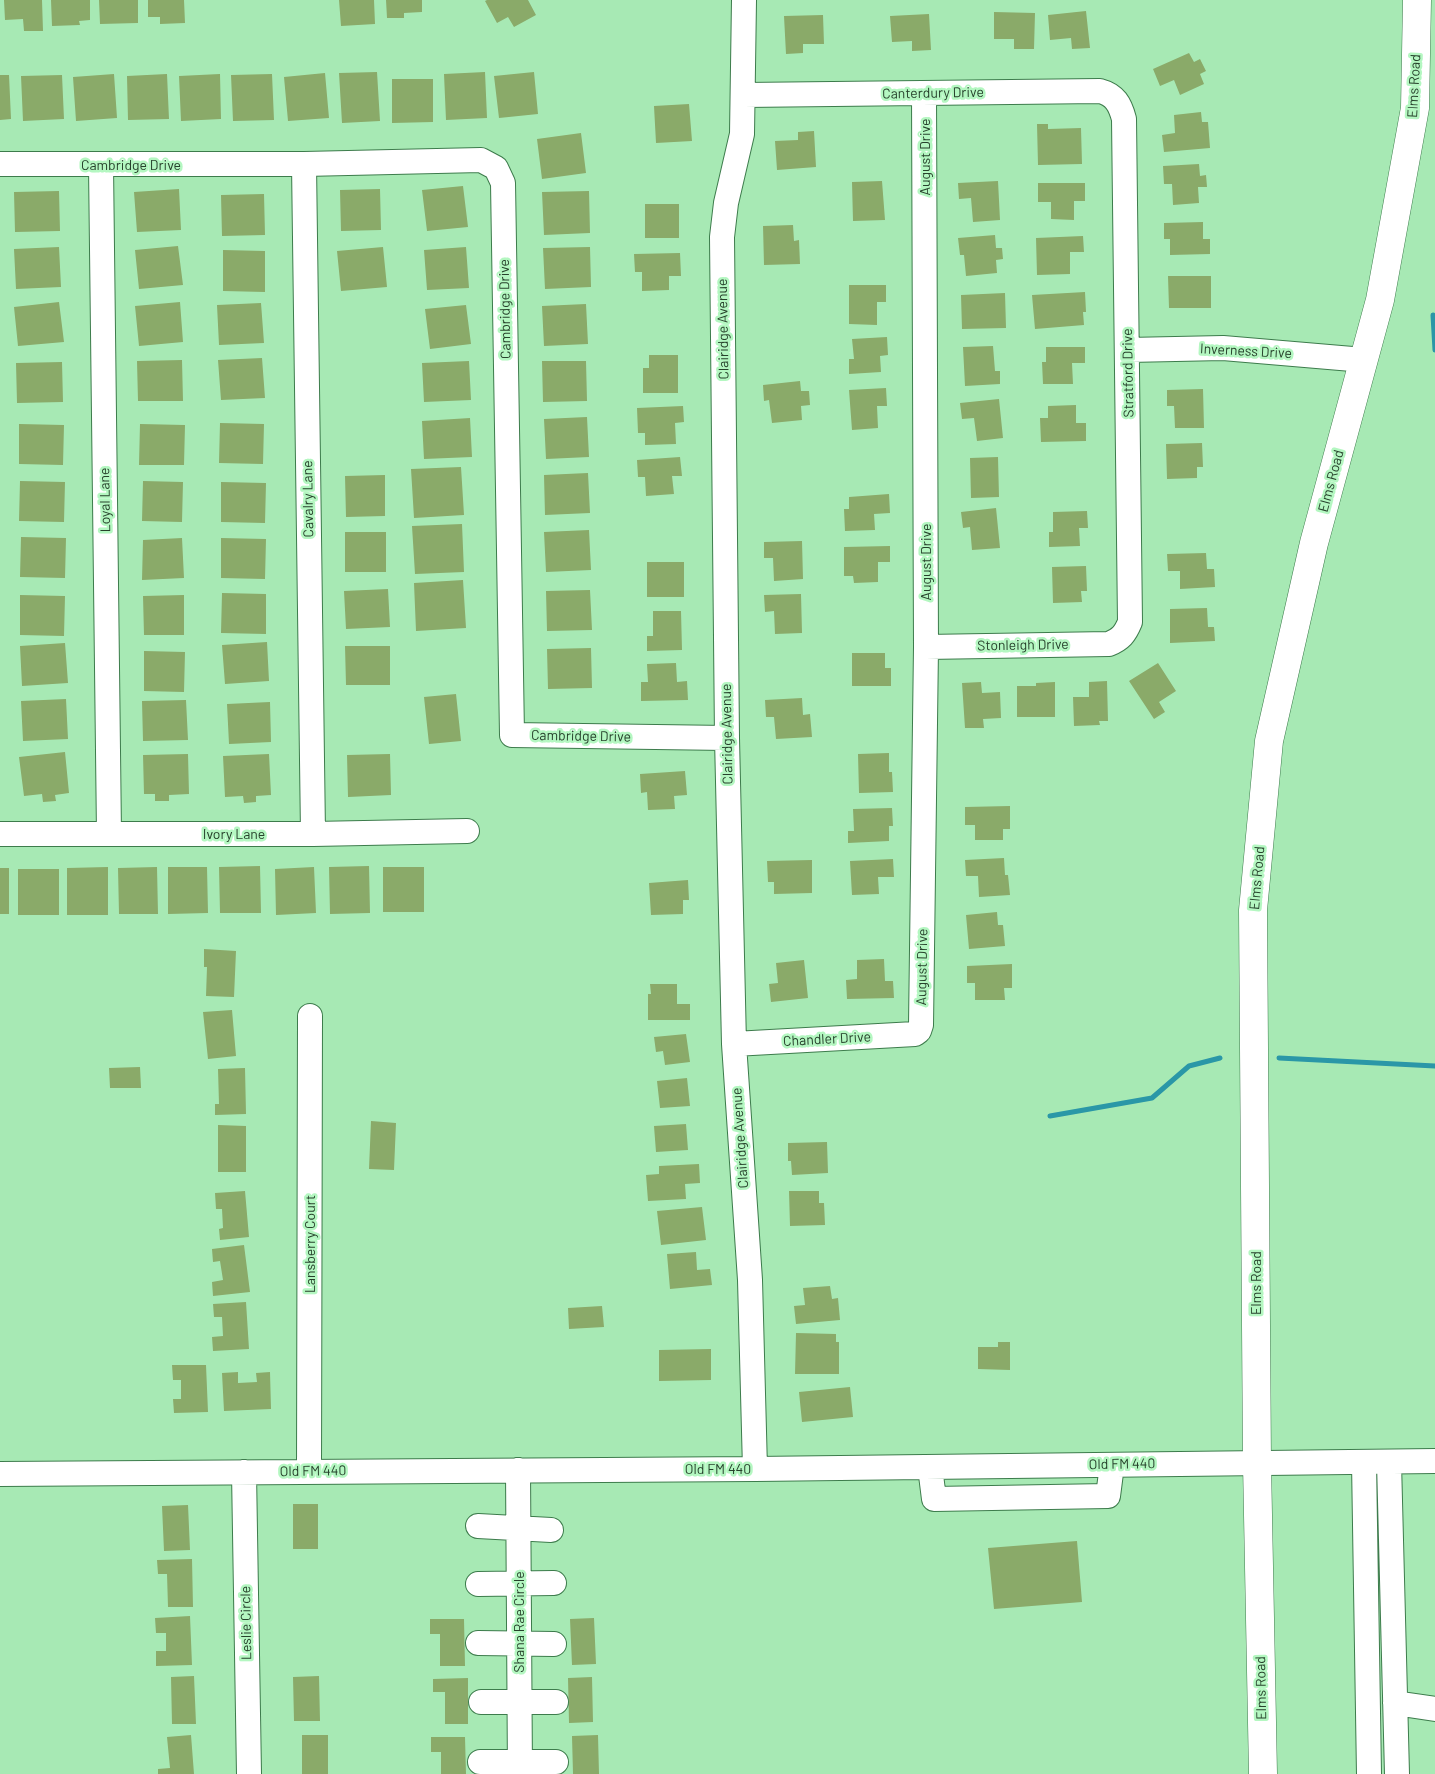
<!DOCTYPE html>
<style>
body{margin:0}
canvas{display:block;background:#a7e9b4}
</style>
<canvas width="1435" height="1774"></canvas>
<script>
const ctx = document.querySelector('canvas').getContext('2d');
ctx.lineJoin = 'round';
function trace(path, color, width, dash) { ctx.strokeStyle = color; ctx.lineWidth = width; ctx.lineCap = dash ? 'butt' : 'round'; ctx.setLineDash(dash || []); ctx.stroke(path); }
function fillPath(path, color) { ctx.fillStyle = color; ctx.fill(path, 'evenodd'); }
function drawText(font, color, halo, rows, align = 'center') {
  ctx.font = font + ' Barlow,sans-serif'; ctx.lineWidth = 5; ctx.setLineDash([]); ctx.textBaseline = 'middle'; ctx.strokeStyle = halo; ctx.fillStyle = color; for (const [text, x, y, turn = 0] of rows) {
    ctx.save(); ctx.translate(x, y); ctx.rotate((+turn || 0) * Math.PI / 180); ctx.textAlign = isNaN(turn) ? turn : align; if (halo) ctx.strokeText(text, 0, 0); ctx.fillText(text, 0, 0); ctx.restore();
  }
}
trace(new Path2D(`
 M1433,315L1435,350
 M1279,1058L1435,1066
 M1050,1116L1152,1098L1189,1066L1220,1058`), '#2a97a7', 5);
fillPath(new Path2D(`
 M4,0H42L43,31H24L23,19L5,20Z
 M51,0H90V20L79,21L80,25L52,26Z
 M99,0H138V23L100,24Z
 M148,0H184L185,23L160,24V17H148Z
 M339,0H374L375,24L341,26Z
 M386,0H422V12L404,13V18H387Z
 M487,0H528L536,15L514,27L508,17L497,23L485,1Z
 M1086,11L1090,48L1072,49L1071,38L1050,40L1048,15Z
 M994,12L1035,13L1034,49H1014V39H994Z
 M929,14L931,50L912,51V41L892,42L890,16Z
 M823,15L824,44H803V53L786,54L784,16Z
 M1189,53L1194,62L1200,59L1206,71L1200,74L1204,84L1180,95L1174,80L1160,86L1153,69Z
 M377,72L380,121L342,123L339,73Z
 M485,72L487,118L446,120L444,74Z
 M534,72L538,114L499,118L494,76Z
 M325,73L329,118L288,121L284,77Z
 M114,74L117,118L76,121L73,77Z
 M167,74L169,119L128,120L127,76Z
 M220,74L221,119L181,121L179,76Z
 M272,74L274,120L233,121L231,75Z
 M0,75H9L11,119L0,120Z
 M62,75L64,119L23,121L21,76Z
 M392,79H433V122L392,123Z
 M689,104L692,141L656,143L654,106Z
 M1201,112L1202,122H1208L1210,148L1164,152L1162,135L1175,133L1174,115Z
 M1037,124H1048V129L1081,128L1082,164L1038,165Z
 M814,131L816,167L777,170L775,141L798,140V132Z
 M581,133L586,173L542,179L537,139Z
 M1199,164L1200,176L1206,175L1207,187H1198L1199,203L1173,205L1172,184H1164L1163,166Z
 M882,181L885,220L853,221L852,182Z
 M998,181L1000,220L973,222L971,198L959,199L958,183Z
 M1038,183H1085V201H1074V220L1051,219V202H1038Z
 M463,186L468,227L427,231L422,190Z
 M179,189L181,230L137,232L134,192Z
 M380,189L381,230L341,231L340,190Z
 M59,191L60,231L15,232L14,192Z
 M589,191L590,233L544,235L542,192Z
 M264,194L265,235L222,236L221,195Z
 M645,204H679V238H645Z
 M1203,222V239H1210V254L1170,255V239H1164V223Z
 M793,225L794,241L799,240L800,264L764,265L763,226Z
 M995,235L996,248H1002L1003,259L996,260L997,273L966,276L964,255H960L958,238Z
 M1083,236L1084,252H1070V274L1037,275L1036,238Z
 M178,246L183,285L139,289L135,250Z
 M59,247L61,287L16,289L14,249Z
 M383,247L387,287L341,291L337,251Z
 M466,247L469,288L427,290L424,250Z
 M590,247L591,287L545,289L543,248Z
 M223,250L265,251V292L223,291Z
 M680,253L681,276H669V290L642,291V272H635L634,254Z
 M1168,276H1211V308H1169Z
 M849,285H886V302H877V325L849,324Z
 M1085,292L1086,312H1083L1084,325L1035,329L1032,295Z
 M1005,293L1006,328L962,329L961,295Z
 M59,302L64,342L18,346L14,307Z
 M180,302L183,342L139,346L135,306Z
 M261,303L264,343L219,345L217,305Z
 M586,304L588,344L544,346L542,306Z
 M466,305L471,344L430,349L425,309Z
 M887,337L888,355L880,356L881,372L849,374V359H854L852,339Z
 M993,346L995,371H1000V384L965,386L963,347Z
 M1046,347H1085V363H1072L1073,384H1043L1042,362H1046Z
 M649,355H678V393H643V368H649Z
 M262,358L265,398L221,400L218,360Z
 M182,360L183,401H138L137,361Z
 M469,361L471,400L424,402L422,363Z
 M542,361H586L587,401L543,402Z
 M62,362L63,402L17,403L16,363Z
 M800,381L801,391H809L810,405L801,406L802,420L772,423L769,400L764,401L763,385Z
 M886,388L887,406H877L878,428L852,430L849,390Z
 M1203,389L1204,428H1175L1174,406H1167V390Z
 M999,399L1003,438L977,441L974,418L962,419L960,403Z
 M1076,405V423H1086V441L1041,442L1040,418H1048V406Z
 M683,406L684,422L675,423L676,444L645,445V433H638L637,408Z
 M587,417L589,457L546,459L544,419Z
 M470,418L472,457L424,459L422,421Z
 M220,423L264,424L263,464L219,463Z
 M19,424L64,425L63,465L19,464Z
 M140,424L185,425L184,465H139Z
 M1202,443L1203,467H1197V478L1167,479L1166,444Z
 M680,457L682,476H672L674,494L646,496L645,477H638L637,460Z
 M998,457L999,497L971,498L970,458Z
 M461,467L464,515L414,518L411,469Z
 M588,473L590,513L545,515L544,475Z
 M385,475V516L346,517L345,476Z
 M20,481L65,482L64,522L19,521Z
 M143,481L183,482L182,522L142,521Z
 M221,482L266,483L265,523L221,522Z
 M889,494L890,513L874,514L875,530L845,531L844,509H849V497Z
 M996,508L1000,548L972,550L970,527L963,528L961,512Z
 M1087,511L1088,528H1079L1080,546L1049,547V532H1053V512Z
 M462,524L464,572L415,574L412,526Z
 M589,530L591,570L546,572L544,532Z
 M345,532H386V572H345Z
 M21,537L66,538L65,578L20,577Z
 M182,538L184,578L142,580L143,540Z
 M221,538L266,539L265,579L221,578Z
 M802,541L803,579L774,581L773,558H764V542Z
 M890,546V562H878V582L854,583L853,576H844V547Z
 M1206,553L1207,569H1214L1215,587L1180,589V571H1168L1167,554Z
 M647,562H684V597H647Z
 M1086,566L1087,591H1081L1082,602L1053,603L1052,567Z
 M463,580L466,628L416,631L414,583Z
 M388,589L390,627L346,629L344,591Z
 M590,590L592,630L547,631L546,591Z
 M222,593L266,594V634L221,633Z
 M801,594L802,633L775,634L774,611L765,612L764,595Z
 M20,595L65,596L64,636L20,635Z
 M184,595V635H144L143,596Z
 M1207,608L1208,627H1214L1215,641L1170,643V609Z
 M653,611H681L682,650L647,651V636H653Z
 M267,642L269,681L225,684L222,645Z
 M65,643L68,683L22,686L20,646Z
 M345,646H390V685H346Z
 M591,648L592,688L548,689L547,649Z
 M144,651L185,652L184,692L144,691Z
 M852,653H885V668H891V686H852Z
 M676,663L677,682L687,681L688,700L641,701V682H648L647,664Z
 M1158,663L1176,691L1159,702L1165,712L1154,719L1129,681Z
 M1107,681L1108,721H1099L1100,725L1074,726L1073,697H1089V682Z
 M981,682L982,693L1000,692L1001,718L983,719L984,728H965L962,683Z
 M1055,682V717H1017V686H1036V683Z
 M456,694L461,741L429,744L424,697Z
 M802,698L803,715L810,714L812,737L776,739L774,717H766L765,700Z
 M66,699L68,739L23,741L21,701Z
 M186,700L188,740L143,741L142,701Z
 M270,702L271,742L229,744L227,704Z
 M65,752L69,793L55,795L56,801L43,802L42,794L24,796L19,757Z
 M889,753V772H892L893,792L859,793L858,754Z
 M188,754L189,794L169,795V801H155V794H144L143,755Z
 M269,754L271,795L256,796V802L244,803L243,796L225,797L223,756Z
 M390,754L391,795L348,797L347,755Z
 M685,771L687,795L674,796L675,809L648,810L647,792L641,793L640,774Z
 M1010,806V829H1003V840H975V825H965V807Z
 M892,808L893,826H889V841L848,843V831H854L853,809Z
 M1004,858L1005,875H1008L1010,895L979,897L978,876H966L965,860Z
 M893,859L894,877H878L879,894L852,895L850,861Z
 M812,860V893L774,894V882H768L767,861Z
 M260,866L261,913H220L219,867Z
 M369,866L370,913L330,914L329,867Z
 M108,867V915H67V868Z
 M157,867L158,914H119L118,868Z
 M168,867H207L208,913L168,914Z
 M314,867L316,913L276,915L275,869Z
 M383,867H424V912H383Z
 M0,868H9V914H0Z
 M18,869H59V915H18Z
 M688,880L689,900H683V914L651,915L649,883Z
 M997,912L998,925H1003L1005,946L969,949L966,915Z
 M204,949L236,951L234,997L206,996L207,967H204Z
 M884,959L885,981H893L894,998L847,999L846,980L857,979V960Z
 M804,960L808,998L771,1002L769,984L778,983L776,963Z
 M1012,964V988H1004L1005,1000H975V983H967V966Z
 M650,984H677V1004H690V1020H648V994H651Z
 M232,1010L236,1056L208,1059L203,1012Z
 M686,1034L690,1062L665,1065L663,1051L656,1052L654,1037Z
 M140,1067L141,1088H110L109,1068Z
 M245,1068L246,1114L215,1115V1104H219L218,1069Z
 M687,1078L690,1106L660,1108L657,1081Z
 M371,1121L396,1123L394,1170L369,1169Z
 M686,1124L688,1150L656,1152L654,1126Z
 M218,1125L246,1126V1172H218Z
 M827,1142L828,1173L792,1175L791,1161H788V1143Z
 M699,1164L700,1183L685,1184L686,1199L648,1201L646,1175L659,1174V1166Z
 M245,1191L249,1237L220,1240L219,1229L223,1228L222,1209H216L215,1193Z
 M789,1191H819V1203H824L825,1225L790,1226Z
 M702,1207L706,1240L661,1245L657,1211Z
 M244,1245L250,1292L213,1296L212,1282L223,1280L220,1261L213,1262L212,1249Z
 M696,1252L697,1270L710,1269L712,1285L670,1289L667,1254Z
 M830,1286L832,1299L838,1298L840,1320L796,1324L794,1306L805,1305L803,1288Z
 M246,1302L249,1349L213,1351L212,1337L223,1336L222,1317H214L213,1304Z
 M602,1306L604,1327L569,1329L568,1308Z
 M796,1333L836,1334V1342H839V1374H795Z
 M998,1342H1010V1370L978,1369V1347H998Z
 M711,1349V1380L659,1381V1350Z
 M172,1365H206L208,1412L174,1413L173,1399H181V1380H173Z
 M238,1372V1383L257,1382L256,1373L270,1372L271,1409L224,1411L222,1373Z
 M850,1387L853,1417L802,1422L799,1392Z
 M293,1504H318V1549H293Z
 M188,1505L190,1550L164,1551L162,1506Z
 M1077,1541L1082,1602L994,1609L988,1548Z
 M192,1559L193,1607H168L167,1574H158L157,1560Z
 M190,1616L192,1665L156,1666V1651H166V1633H156L155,1618Z
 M594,1618L596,1664L572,1665L570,1619Z
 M430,1619H464L465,1666H440V1634H430Z
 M194,1676L196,1724H172L171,1677Z
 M319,1676L320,1721H294L293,1677Z
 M592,1677L593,1722L569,1723L568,1678Z
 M468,1678V1724H445V1692H433V1679Z
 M191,1735L194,1774H158V1769L170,1768L167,1737Z
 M302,1735H328V1774H302Z
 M598,1735L599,1774H573L572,1736Z
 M431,1737H465L466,1774H441V1752H431Z`), '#8aaa69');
const minor = new Path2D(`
 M744,0L742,134L726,203L722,237L727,738L734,1044L750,1280L755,1469
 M744,95L1100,91C1115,95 1120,104 1124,119L1130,622C1125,634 1121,639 1109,644L926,647
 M0,164H304L481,160L496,168L503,183L512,735L727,738
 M304,164L313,834
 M101,165L109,834
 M1128,350L1223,348L1364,360
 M0,834H313L467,831
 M734,1044L915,1034L919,1031L921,1025L926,647L924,93
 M1364,1462L1369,1774
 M1389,1462L1397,1774
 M930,1467L934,1499L1108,1496L1112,1465
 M518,1470L520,1774
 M309,1471L310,1016
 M244,1472L249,1774
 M0,1474L755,1469L1435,1461
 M478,1526L551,1530
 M478,1584L554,1583
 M478,1643L554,1644
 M481,1702H556
 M1395,1703L1435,1709
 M480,1762H556`);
const major = new Path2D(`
 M1263,1774L1257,1463L1253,910L1269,741L1314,543L1380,300L1415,108L1417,0`);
trace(minor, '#3d7c4c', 26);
trace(major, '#3d7c4c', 29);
trace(minor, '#fff', 24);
trace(major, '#fff', 28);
drawText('14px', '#27422c', '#b4f7c1', [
 ["Elms Road",1414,86,-87],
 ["Canterdury Drive",933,93,-1],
 ["August Drive",925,157,-90],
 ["Cambridge Drive",131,165],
 ["Cambridge Drive",505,309,-91],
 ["Clairidge Avenue",723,329,-91],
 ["Inverness Drive",1246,351,3],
 ["Stratford Drive",1128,373,-91],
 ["Elms Road",1331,481,-75],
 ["Cavalry Lane",308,499,-91],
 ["Loyal Lane",105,500,-91],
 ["August Drive",926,562,-90],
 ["Stonleigh Drive",1023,645,-1],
 ["Clairidge Avenue",727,734,-91],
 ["Cambridge Drive",581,736,1],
 ["Ivory Lane",234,834],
 ["Elms Road",1257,878,-85],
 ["August Drive",922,967,-89],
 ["Chandler Drive",827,1039,-3],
 ["Clairidge Avenue",740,1138,-94],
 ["Lansberry Court",310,1244,-90],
 ["Elms Road",1256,1283,-90],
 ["Old FM 440",1122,1464,-1],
 ["Old FM 440",718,1469],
 ["Old FM 440",313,1471,-1],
 ["Shana Rae Circle",519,1622,-90],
 ["Leslie Circle",246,1623,-91],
 ["Elms Road",1261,1688,-91]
]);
</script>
